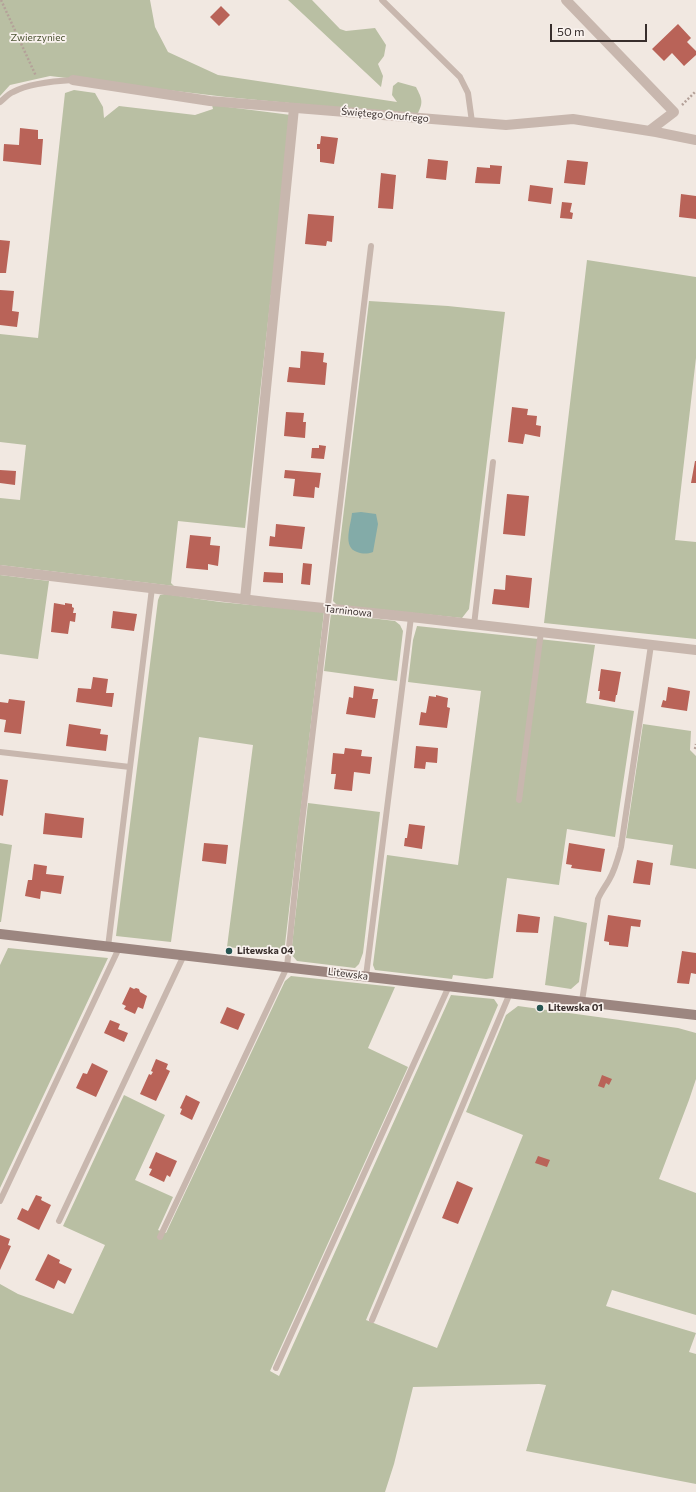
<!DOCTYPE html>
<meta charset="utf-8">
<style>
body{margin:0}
#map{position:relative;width:696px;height:1492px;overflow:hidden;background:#f1e8e1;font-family:Commissioner,sans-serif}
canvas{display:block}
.scale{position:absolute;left:550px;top:24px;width:97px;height:18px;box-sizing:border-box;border:2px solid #382e2c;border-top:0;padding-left:5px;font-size:12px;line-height:14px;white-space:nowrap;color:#382e2c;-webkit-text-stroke:3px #f9f2ee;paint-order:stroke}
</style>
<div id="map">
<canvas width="696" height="1492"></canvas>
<div class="scale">50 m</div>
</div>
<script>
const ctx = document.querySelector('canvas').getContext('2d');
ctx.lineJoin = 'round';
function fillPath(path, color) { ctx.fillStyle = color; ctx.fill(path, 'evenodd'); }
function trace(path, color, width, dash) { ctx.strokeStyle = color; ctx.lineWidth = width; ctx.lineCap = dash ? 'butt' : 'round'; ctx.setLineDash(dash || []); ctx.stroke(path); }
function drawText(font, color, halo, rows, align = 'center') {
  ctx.font = font + ' Commissioner,sans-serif'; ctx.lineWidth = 3.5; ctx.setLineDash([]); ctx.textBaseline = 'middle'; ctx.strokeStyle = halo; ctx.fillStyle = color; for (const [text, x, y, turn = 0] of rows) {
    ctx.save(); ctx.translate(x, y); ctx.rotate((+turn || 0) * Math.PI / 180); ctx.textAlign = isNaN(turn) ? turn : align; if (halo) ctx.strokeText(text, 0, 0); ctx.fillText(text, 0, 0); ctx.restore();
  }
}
fillPath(new Path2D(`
 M0,0H150L155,27L168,52L218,75L397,102L392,95L393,86L398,82L416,87C422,99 424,102 417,115L226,97L50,76L10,85L0,96Z
 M288,0H312L340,29L346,31L375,28L386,45L384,56L378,64L383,76L381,87Z
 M74,90L95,93L103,107L104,118L119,106L195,115L213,109L212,105L291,115L245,528L178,521L171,583L174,586L0,565V498L20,500L26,445L0,442V334L38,338L65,93Z
 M587,260L696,277V358L675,540L696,542V639L544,623Z
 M369,301L448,306L505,312L469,609L462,618L337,605L333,601Z
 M0,575L49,581L38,659L0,654Z
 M165,594L220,602L324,612L284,953L227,947L253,745L199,737L171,942L116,936L158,600L160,595Z
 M331,613L395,621L400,625L403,631L397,681L324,671Z
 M417,626L595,645L586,703L634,711L615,837L567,829L559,885L507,878L493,978L486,979L453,975L452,979L375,970L373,965L387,855L458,865L481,691L408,682L413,640Z
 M643,724L691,731L690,750L696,756V869L670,865L673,845L626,838Z
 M308,803L380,812L363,953L359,964L355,968L297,961L291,954Z
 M0,843L12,845L1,922H0Z
 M554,916L587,923L579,982L571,989L545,985Z
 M8,948L108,958L0,1188V965Z
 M291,976L395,987L368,1048L408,1067L270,1371L279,1376L451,995L494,999L498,1005L366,1320L437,1348L523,1135L466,1112L506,1015L518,1006L678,1028L696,1033V1079L689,1100L659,1179L696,1193V1315L612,1290L606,1306L696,1333L689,1352L696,1354V1484L526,1451L546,1385L539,1384L413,1387L394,1464L385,1492H0V1284L18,1294L73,1314L105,1245L63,1226L124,1095L165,1115L135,1180L173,1197L158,1230L166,1233L285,981Z`), '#b9bfa3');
fillPath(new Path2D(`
 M361,512L376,514L378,524L373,552C367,554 363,554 357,552C342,547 351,525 352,513Z`), '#83aba8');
fillPath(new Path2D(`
 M221,6L230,15L219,26L210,17Z
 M678,24L691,38L687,42L696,51V55L684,66L672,53L664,61L652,49Z
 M20,128L38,130V139H43L41,165L3,161L4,144L19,145Z
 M321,136L338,138L334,164L320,162V149H317V144H320Z
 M428,159L448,161L446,180L426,178Z
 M567,160L588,162L585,185L564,183Z
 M490,165L502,166L500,184L475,183L477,167L490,168Z
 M381,173L396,175L393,209L378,208Z
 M530,185L553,188L551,204L528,201Z
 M681,194L696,196V219L679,217Z
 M562,202L572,203L570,212L573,213L572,219L560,218Z
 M308,214L334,216L332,242L327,241L326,246L305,244Z
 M0,240L10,241L6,273H0Z
 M0,290L14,291L12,311L19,312L17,327L0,325Z
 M301,351L324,353L323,362L327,363L325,385L287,382L289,367L300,368Z
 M512,407L528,409L527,415L537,416L536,425L541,426L540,437L525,434L523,444L508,442Z
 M286,412L304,413L303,422H306L305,438L284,436Z
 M319,445L326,446L324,459L311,458L312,448H319Z
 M695,461H696V483H691Z
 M0,470L16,471L15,485L0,483Z
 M285,470L321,473L319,488L315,487L314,498L293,496L295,479L284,478Z
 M507,494L529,496L525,536L503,534Z
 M276,524L305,527L302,549L269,546L270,536L275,537Z
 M190,535L211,537L210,545L220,546L218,566L208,564V570L186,568Z
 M303,563L312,564L310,585L301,584Z
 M264,572L283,573V583L263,582Z
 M506,575L532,578L529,608L492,604L494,589L505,590Z
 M54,603L65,605V603L72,604V607L74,608L73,613H76L75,622L70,621L68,634L51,632Z
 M113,611L137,614L134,631L111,628Z
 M601,669L621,672L617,695H616L615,702L599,699L600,691H598Z
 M93,677L108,679L106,693H114L112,707L76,702L78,688L91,689Z
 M354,686L374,689L372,699H378L375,718L346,714L349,697L353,698Z
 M668,687L690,691L687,711L661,707L663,700L666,701Z
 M436,695L448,698L447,707L450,708L447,728L419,725L421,712L426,713L429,696L436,697Z
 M9,699L25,701L21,734L4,732L6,720L0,719V702L8,703Z
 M69,724L101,729L100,734L108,735L106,751L66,746Z
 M416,746L438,748L437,763L426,762L425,769L414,768Z
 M345,748L362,750L361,756L372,757L370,774L354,772L352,791L334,789L336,774H331L333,753L344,754Z
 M0,779L8,780L3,816L0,815Z
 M45,813L84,818L82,838L43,834Z
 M409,824L425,826L422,849L404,846L405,838H407Z
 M204,843L228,845L226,864L202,861Z
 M569,843L605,849L601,872L571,868L572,865L566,864Z
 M637,860L653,863L650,885L633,883Z
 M34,864L47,866L46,874L64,876L61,894L41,891L40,899L25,896L28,880H32Z
 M518,914L540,917L538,933L516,932Z
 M608,915L641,920L640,927L631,926L628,947L609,945V942L604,941Z
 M682,951L696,953V974L691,973L689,984L677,983Z
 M130,987L134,989L136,988L139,989L140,992L147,996L143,1009L138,1007L135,1014L124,1009L126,1006L122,1004Z
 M227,1007L245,1014L238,1030L220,1023Z
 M110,1020L120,1024L118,1029L128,1033L124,1042L104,1033Z
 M156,1059L168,1064L166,1069L170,1071L156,1101L140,1094L149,1074L151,1075L153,1072L151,1071Z
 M92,1063L108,1071L96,1097L76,1088L83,1073L87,1074Z
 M602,1075L612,1079L609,1085L606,1083L604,1088L598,1086Z
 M186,1095L200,1102L192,1120L180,1114L182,1109L180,1108Z
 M156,1152L177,1161L170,1177L167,1175L164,1182L149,1175L152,1169L149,1168Z
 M538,1156L550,1160L547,1167L535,1163Z
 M457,1181L473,1188L458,1224L442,1218Z
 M36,1195L42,1197L41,1200L51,1205L39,1230L17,1219L22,1208L28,1211Z
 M0,1235L10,1239L8,1245L11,1246L0,1270Z
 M48,1254L60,1260L59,1263L72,1269L65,1284L58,1280L54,1289L35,1280Z`), '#b96358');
trace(new Path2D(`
 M1,0L36,76
 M682,105L696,91
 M695,749L696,744`), '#b4a199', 2.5, [2, 2]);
trace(new Path2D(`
 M382,0L460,77L468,93L472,122
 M0,102C4,99 8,94 13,92C30,83 54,81 73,80
 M474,625L493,462
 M0,752L130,767
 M519,800L541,632
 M108,947L152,588
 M366,976L411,617
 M582,1001L598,899C601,892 605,887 609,880C615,870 618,858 621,847L651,645
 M0,1201L119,948
 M59,1221L184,955
 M160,1237L287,967L301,830L371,246
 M372,1320L510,993
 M276,1368L449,986`), '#c8b7ae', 6);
trace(new Path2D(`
 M566,0L674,112L649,131
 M73,80L210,101L506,125L573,119L656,132L696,140
 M0,570L275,603L411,617L696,650
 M245,599L294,108`), '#c8b7ae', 10);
trace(new Path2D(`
 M0,934L696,1015`), '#9c8680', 10);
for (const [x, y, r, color] of [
 [229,951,4,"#265552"],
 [540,1008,4,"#265552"]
]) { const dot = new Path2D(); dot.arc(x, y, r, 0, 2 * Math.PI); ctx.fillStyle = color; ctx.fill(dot); trace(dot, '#f9f2ee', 1.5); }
drawText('10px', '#4b5332', '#f9f2ee', [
 ["Zwierzyniec",38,38]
]);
drawText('10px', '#382e2c', '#f9f2ee', [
 ["Świętego Onufrego",385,115,5],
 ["Tarninowa",348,611,6],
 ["Litewska",348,974,7]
]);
drawText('bold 10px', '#382e2c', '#f9f2ee', [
 ["Litewska 04",237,951],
 ["Litewska 01",548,1008]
], 'left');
</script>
